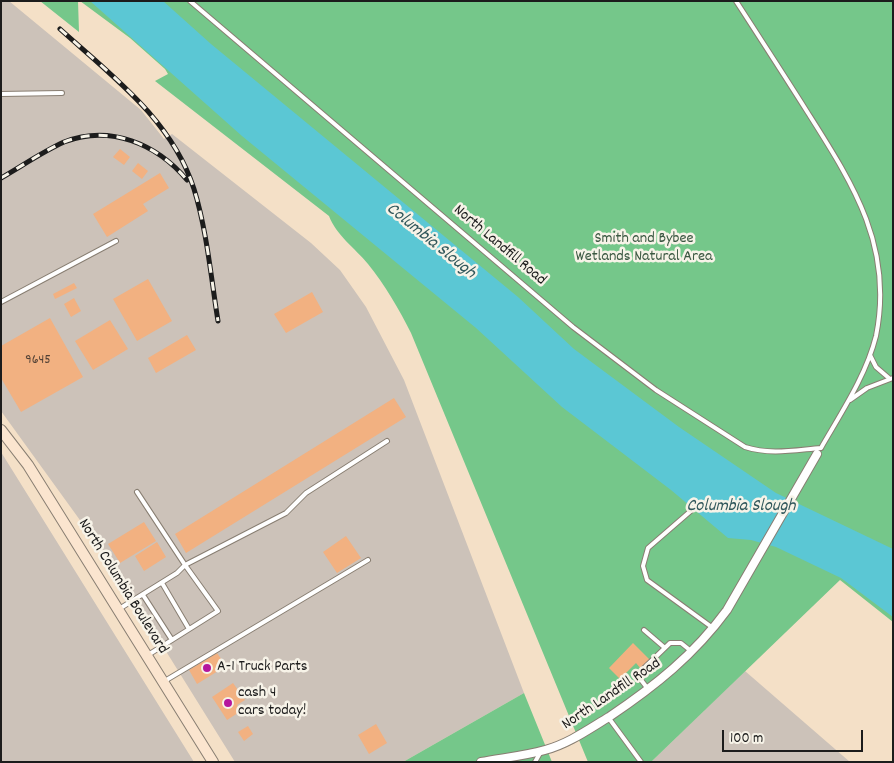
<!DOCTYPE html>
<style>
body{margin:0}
#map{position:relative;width:894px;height:763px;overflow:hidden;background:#f4e0c7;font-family:Dekko,sans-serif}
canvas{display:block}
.frame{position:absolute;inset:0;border:2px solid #1c1c1c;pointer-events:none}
.scale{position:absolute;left:722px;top:730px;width:141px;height:22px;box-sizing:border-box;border:2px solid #1c1c1c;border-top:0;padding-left:6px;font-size:15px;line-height:18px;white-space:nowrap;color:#1c1c1c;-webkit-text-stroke:4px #f7f3e8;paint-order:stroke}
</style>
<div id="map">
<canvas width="894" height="763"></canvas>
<div class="frame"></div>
<div class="scale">100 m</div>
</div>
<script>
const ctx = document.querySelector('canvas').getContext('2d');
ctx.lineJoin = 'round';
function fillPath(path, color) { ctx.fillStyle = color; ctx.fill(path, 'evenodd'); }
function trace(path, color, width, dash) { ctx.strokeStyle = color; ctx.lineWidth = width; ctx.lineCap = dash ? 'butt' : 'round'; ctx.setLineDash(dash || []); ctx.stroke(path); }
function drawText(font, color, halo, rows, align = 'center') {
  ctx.font = font + ' Dekko,sans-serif'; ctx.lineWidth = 5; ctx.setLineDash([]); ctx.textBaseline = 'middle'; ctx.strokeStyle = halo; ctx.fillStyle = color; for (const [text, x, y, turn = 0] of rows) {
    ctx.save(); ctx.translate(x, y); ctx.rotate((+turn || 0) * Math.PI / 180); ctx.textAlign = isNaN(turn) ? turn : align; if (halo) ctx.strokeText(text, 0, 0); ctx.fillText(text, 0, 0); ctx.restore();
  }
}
fillPath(new Path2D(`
 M1,1H9L141,110L164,139L172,134L311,243L340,270L366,307L404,380L524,693L403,762H235L111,563L1,411Z
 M1,452L194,762H1Z
 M745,671L850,762H651Z`), '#ccc2b9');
fillPath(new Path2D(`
 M40,1H78L79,32Z
 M80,1H893V622L840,580L651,762H588L411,333C399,309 385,285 368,264C355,248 336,235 329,216L155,81L168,74L165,69L130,38Z
 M524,693L552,762H403Z`), '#75c78a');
fillPath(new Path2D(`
 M90,1H163L211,44L518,297L574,349L679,427L776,493L893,549V617L841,578L776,547L751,540L728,538L671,490L562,407L476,328L242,136Z`), '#5bc7d4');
fillPath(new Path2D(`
 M120,149L130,157L124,165L113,157Z
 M138,163L148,171L142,179L132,171Z
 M160,173L169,188L143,204L148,211L107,237L93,214Z
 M148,279L172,321L137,341L113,299Z
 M74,283L77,288L55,299L53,294Z
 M312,292L323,312L286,333L274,314Z
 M74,298L81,311L71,317L64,304Z
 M50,318L83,377L21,412L1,378V346Z
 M110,320L128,349L93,370L75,341Z
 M187,335L196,350L156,373L148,358Z
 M394,398L406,417L186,553L175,534Z
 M144,522L156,541L120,563L108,544Z
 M346,536L361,558L337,573L323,552Z
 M157,542L166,557L144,571L135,556Z
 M633,643L650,660L641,669L636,663L620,679L609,668Z
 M217,653L226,666L197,684L189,670Z
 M233,683L245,700L237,705L241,711L227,720L212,697Z
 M376,724L387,743L369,754L358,735Z
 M248,726L253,734L244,741L238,732Z`), '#f2b181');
const lane = new Path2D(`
 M190,1L573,327L656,390L745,447C770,455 795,450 821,448
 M736,1C760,38 784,75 808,113C853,184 894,247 876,336C866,376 841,413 821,448
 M1,94L62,93
 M1,302L116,241
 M870,355L876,367L890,379
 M850,400L867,388L893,378
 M693,509L648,548L643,566L647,580L713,628
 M162,583L189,629
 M143,595L172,640
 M119,609L177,573L185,565L137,492
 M644,630L665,648
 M148,655L218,611L185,565L286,513L306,493L387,441
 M163,682L368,560
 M648,689L638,676L640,672L670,643H681L691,651
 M608,717L641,762
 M535,762L540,753`);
const street = new Path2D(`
 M481,762C502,758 524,756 545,750C568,744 589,729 609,717C655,686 694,655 727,610L817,454`);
const secondary = new Path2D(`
 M1,430L28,465L213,762`);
trace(lane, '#887e72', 6);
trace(street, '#887e72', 10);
trace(secondary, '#887e72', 12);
trace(lane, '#fff', 4);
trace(street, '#fff', 8);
trace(secondary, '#fbe5cf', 10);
const rail = new Path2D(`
 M60,29C112,76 172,120 194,189C207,231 211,278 218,321
 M1,178C22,166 42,152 64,142C110,124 157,144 187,180`);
trace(rail, '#1c1c1c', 5);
trace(rail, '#f7f3e8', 3, [9]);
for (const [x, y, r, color] of [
 [207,668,5,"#b5179e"],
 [228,703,5,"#b5179e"]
]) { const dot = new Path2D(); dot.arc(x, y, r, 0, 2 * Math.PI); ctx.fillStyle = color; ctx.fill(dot); trace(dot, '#f7f3e8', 2); }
drawText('14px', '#524135', null, [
 ["9645",38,361]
]);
drawText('16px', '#3b5842', '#f7f3e8', [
 ["Smith and Bybee",644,240],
 ["Wetlands Natural Area",644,258]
]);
drawText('16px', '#1c1c1c', '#f7f3e8', [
 ["North Landfill Road",499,246,40],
 ["North Columbia Boulevard",122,587,58],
 ["North Landfill Road",612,695,-34]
]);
drawText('16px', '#1c1c1c', '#f7f3e8', [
 ["A-1 Truck Parts",217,668],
 ["cash 4",238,694],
 ["cars today!",238,712]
], 'left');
drawText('italic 18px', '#32585c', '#f7f3e8', [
 ["Columbia Slough",430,242,39],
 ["Columbia Slough",741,508]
]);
</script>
